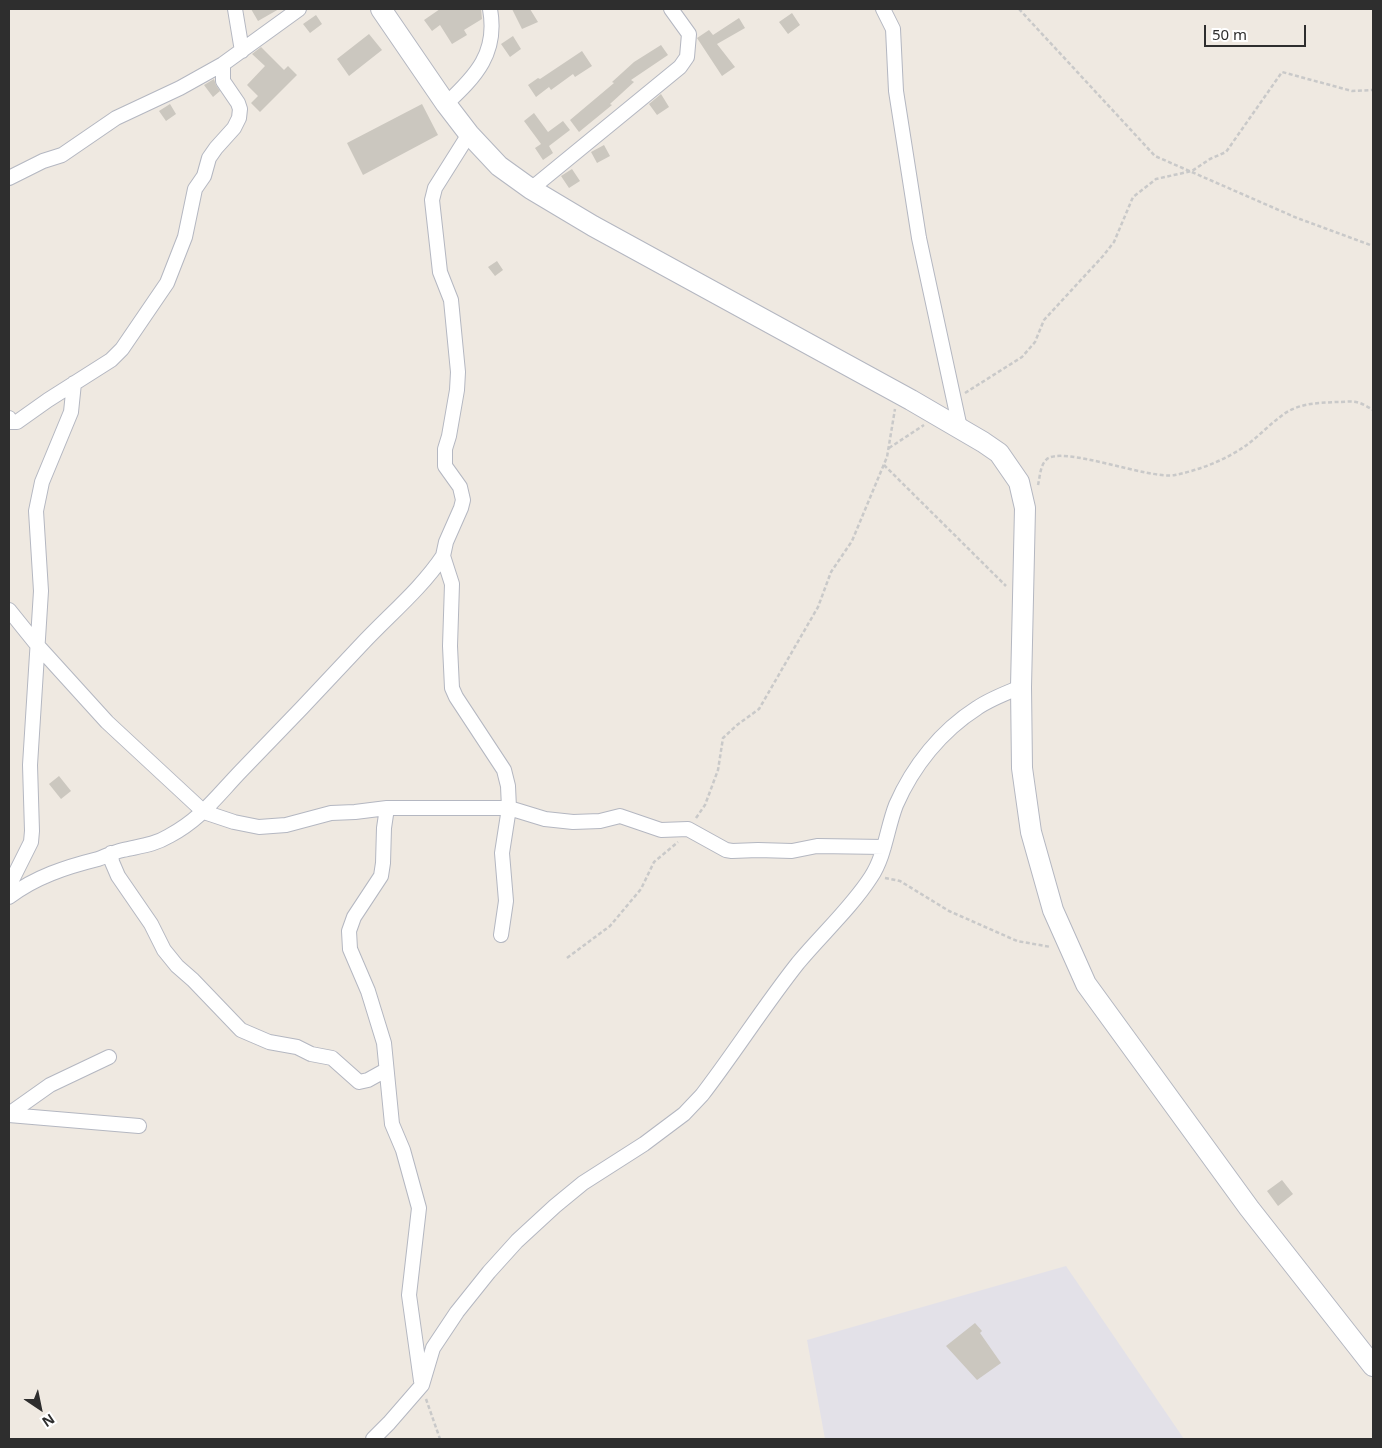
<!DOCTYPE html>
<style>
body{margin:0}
#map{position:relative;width:1382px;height:1448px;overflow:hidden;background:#efe9e1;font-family:"Noto Sans",sans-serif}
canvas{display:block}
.frame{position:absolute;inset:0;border:10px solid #2e2e2e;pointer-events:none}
.north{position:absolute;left:15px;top:1383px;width:50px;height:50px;-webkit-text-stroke:4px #fff;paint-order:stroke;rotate:146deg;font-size:14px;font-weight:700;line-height:20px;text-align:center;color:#2e2e2e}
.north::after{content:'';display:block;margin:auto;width:18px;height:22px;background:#2e2e2e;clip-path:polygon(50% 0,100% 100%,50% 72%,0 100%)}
.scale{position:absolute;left:1204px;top:25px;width:102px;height:22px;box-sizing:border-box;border:2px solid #2e2e2e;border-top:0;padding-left:6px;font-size:15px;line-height:18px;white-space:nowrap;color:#2e2e2e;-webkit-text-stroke:4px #fff;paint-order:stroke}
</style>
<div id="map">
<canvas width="1382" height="1448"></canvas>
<div class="frame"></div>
<div class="north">N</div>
<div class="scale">50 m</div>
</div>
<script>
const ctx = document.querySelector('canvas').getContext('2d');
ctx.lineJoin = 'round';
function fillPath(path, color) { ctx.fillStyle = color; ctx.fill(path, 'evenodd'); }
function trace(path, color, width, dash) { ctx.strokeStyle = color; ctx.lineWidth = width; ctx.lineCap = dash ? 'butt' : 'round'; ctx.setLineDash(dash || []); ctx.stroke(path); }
fillPath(new Path2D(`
 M1066,1266L1184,1439H825L807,1340Z`), '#e3e1e8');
fillPath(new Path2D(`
 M251,9H279L258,21Z
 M440,9H481L482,19L464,30L467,35L452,44L440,25L432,31L424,20Z
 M512,9H530L538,22L522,29Z
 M792,13L800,25L788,34L779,22Z
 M316,15L322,24L310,33L303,24Z
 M739,18L745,28L717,44L735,67L722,76L697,38L709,30L713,35Z
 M369,34L382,50L349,76L337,59Z
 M513,36L521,49L510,57L501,44Z
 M661,45L668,55L631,80L634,82L610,104L612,105L579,132L570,120L614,83L612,82L634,62Z
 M261,47L284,70L288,66L297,75L260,112L251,103L258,96L247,85L265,66L252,54Z
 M582,51L592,66L575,77L573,74L551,90L549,87L536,97L528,85L538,78L540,79Z
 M214,79L216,85L220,91L213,97L204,85Z
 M661,94L669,107L657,115L649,104Z
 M170,104L176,114L166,121L159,111Z
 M422,104L438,135L363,175L347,143Z
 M534,113L548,132L563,121L570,130L549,146L553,153L543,160L535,148L541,144L524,121Z
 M604,145L610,156L597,163L591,152Z
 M572,169L580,181L569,188L561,176Z
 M497,261L503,270L495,276L488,267Z
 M59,776L71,791L61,799L49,784Z
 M1282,1180L1293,1194L1278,1206L1267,1191Z
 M975,1323L982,1331L980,1333L1001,1363L977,1380L946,1346Z`), '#cbc7bf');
const minor = new Path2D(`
 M235,9L242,51
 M883,9L893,29L896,91L919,238L960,428
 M446,104C476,76 498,53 490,9
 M469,134L435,188L432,200L440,272L451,300L458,372L457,390L449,436L445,449V466L460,487L463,500L461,508L446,542L443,556L452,584L450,646L452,688L456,697L504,770L508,786L509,808L502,853L506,901L501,935
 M9,178L43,161L62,155L116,118L180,88L223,64L299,9
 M531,189L680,67L687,57L689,34L671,9
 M9,418L11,422H17L48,400L111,360L122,349L167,283L185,237L195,189L204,176L209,158L216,148L234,128L239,118L240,109L238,103L223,81V64
 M9,610L38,646L107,722L204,812L234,822L259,827L286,825L331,813L355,812L387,808H509L545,819L573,822L600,821L620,816L661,830L688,829L726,850L732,851L758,850L792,851L817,846L884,847
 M387,808L384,828L383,863L381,876L354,917L349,931L350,949L368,991L384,1043L392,1124L403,1150L419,1208L409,1295L421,1381
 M111,853L112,862L118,876L151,924L164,950L177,966L193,980L241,1030L269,1042L297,1047L311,1054L332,1058L359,1082L368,1080L386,1070
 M9,886L31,842L32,831L30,765L41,591L36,511L42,482L71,412L74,383
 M9,897C35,877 66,867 98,859C106,856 114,852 123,850C140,846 154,845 169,836C201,819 217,796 241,771C282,729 322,687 361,645C389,615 421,589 443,556
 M9,1114L50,1085L109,1057
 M9,1115L139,1126
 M373,1439L389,1423L422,1385L433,1348L457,1312L489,1272L517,1241L555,1206L583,1183L644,1144L684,1114L702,1095C735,1052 764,1006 798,963C822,934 851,908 871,877C885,856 887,828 896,805C913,766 941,731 977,708C990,699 1006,693 1021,687`);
const secondary = new Path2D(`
 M381,9L446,104L469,134L499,166L531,189L593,226L911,400L983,442L999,453L1019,482L1025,508L1021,687L1022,768L1031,832L1053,910L1086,984L1249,1208L1373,1366`);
trace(minor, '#b4b7c1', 16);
trace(secondary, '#b4b7c1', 22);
trace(new Path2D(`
 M1019,9L1155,156L1297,218L1373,246
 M965,393L1022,357L1035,342L1044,320L1103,256L1114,242L1133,197L1156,179L1192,171L1210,159L1226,152L1282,72L1352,91L1373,90
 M889,448L924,425
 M884,465L1006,586
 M1038,485C1040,477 1040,466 1046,460C1060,444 1149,480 1175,475C1200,470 1228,459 1248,444C1259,436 1269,425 1280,417C1297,403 1316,403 1337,402C1343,402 1350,401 1356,402C1362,403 1368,407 1373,410
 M696,818L705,805L718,770L723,738L737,725L759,709L818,607L831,572L852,541L887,457L895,409
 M885,878L900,881L949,911L1017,941L1051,947
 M567,958L610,926L641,889L654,862L678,842
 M426,1399L440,1439`), '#c9c9c9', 2.5, [4, 2.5]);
trace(minor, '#fff', 14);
trace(secondary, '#fff', 20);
</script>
